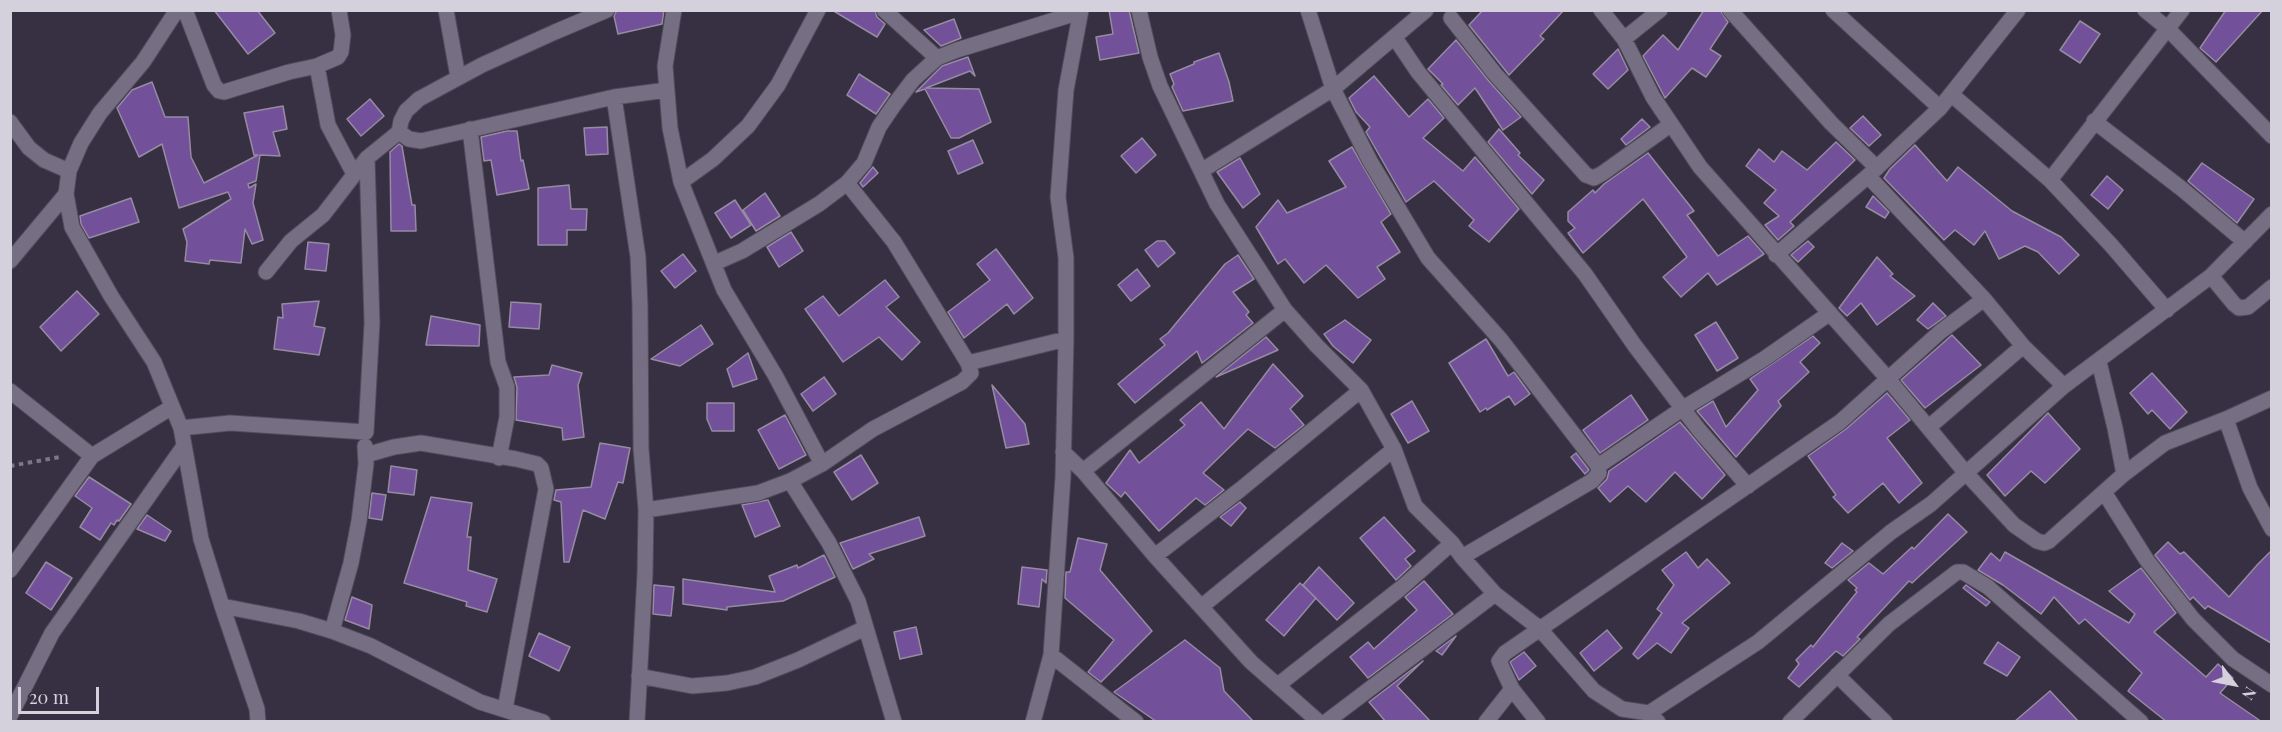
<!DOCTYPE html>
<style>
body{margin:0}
#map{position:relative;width:2282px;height:732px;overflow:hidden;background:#372f42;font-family:"Playfair Display",serif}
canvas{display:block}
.frame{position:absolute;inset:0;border:12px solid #d5d1dc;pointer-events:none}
.north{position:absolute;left:2204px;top:654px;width:60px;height:60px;-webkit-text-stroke:4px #372f42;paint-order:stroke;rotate:122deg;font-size:16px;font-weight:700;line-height:24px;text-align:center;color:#d5d1dc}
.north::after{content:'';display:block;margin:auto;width:21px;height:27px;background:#d5d1dc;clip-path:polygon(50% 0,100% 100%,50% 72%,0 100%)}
.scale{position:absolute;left:18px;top:687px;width:81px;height:27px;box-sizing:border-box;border:3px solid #d5d1dc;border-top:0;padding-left:8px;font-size:18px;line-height:21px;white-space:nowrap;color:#d5d1dc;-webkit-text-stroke:4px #372f42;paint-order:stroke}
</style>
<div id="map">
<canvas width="2282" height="732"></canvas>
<div class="frame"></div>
<div class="north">N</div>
<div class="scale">20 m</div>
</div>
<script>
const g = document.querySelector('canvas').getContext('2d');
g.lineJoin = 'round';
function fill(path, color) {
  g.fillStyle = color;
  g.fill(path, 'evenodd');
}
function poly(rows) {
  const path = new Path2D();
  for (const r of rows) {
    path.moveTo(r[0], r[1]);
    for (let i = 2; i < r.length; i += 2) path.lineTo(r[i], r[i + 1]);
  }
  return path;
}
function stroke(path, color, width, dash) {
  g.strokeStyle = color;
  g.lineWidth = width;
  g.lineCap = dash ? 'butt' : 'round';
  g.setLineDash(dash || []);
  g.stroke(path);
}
const building = poly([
 [214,10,257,10,275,33,248,54,214,10],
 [617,10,664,10,662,24,618,34,614,16,617,10],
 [832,10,875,10,877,17,885,24,877,37,832,10],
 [1109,10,1129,10,1139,53,1100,60,1096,37,1113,34,1109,10],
 [1483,10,1564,10,1540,36,1544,39,1509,75,1469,25,1483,10],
 [1704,10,1720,10,1728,22,1710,49,1721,56,1706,77,1692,68,1665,98,1643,56,1663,35,1678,50,1704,10],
 [2226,10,2263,10,2216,62,2200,48,2226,10],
 [954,19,961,38,941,46,924,30,954,19],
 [2080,21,2100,34,2080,63,2060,50,2080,21],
 [1456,40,1488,80,1521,117,1503,130,1475,88,1458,105,1441,85,1443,84,1428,69,1456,40],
 [1618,49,1628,70,1608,89,1593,74,1618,49],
 [1219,53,1229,82,1233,101,1183,111,1172,87,1174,84,1170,74,1194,64,1194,62,1219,53],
 [968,57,975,76,970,71,926,88,979,89,991,122,959,138,951,138,925,89,916,92,942,66,968,57],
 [859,74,890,94,876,114,847,95,859,74],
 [1374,76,1409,117,1428,99,1444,118,1423,138,1463,171,1475,157,1519,209,1489,242,1469,226,1474,220,1434,181,1406,202,1366,132,1370,127,1356,112,1349,98,1374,76],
 [152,82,165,117,188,117,191,157,204,183,258,155,254,155,244,113,283,106,287,129,273,132,280,156,260,155,256,181,248,184,249,188,256,184,253,203,263,240,252,244,245,229,241,263,210,260,209,264,185,261,187,242,183,229,231,199,228,192,179,208,162,144,139,157,117,108,132,90,152,82],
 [370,99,384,116,361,136,347,119,370,99],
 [1863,116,1881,135,1869,146,1850,128,1863,116],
 [1642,119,1650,127,1626,145,1621,139,1642,119],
 [607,127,608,154,586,155,584,128,607,127],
 [1499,129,1520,153,1518,155,1544,180,1532,194,1488,142,1499,129],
 [507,131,517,131,521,161,523,160,529,189,497,195,491,160,484,161,481,137,507,131],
 [1142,138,1156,155,1136,173,1121,156,1142,138],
 [973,140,983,163,958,174,948,151,973,140],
 [1836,142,1855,160,1790,222,1794,226,1778,240,1765,225,1779,216,1764,203,1776,190,1746,166,1759,149,1774,162,1782,151,1807,170,1836,142],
 [399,144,402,146,412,205,415,205,416,231,391,231,390,152,399,144],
 [1915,145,1947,181,1958,167,2012,211,2061,237,2079,255,2059,274,2038,252,2025,246,1999,259,1985,231,1974,245,1955,230,1944,240,1884,178,1890,169,1915,145],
 [1352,147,1391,214,1381,222,1400,252,1377,267,1385,279,1358,298,1326,265,1304,283,1285,259,1278,264,1256,227,1278,200,1287,213,1346,187,1329,161,1352,147],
 [1648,153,1694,211,1687,215,1718,256,1748,236,1764,254,1717,285,1708,273,1681,297,1663,277,1687,257,1643,199,1583,253,1568,233,1575,228,1568,221,1568,212,1593,190,1595,193,1604,184,1648,153],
 [1240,158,1260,194,1243,208,1217,172,1240,158],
 [2202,163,2254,199,2237,223,2188,181,2202,163],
 [873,167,878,173,863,187,860,183,873,167],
 [2107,176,2123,190,2108,209,2091,195,2107,176],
 [569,185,571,209,587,209,586,230,567,230,567,245,538,245,538,188,569,185],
 [765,193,780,216,756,231,743,210,765,193],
 [1873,196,1889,212,1885,218,1866,207,1873,196],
 [131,198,139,222,89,238,81,224,80,216,131,198],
 [735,200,751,225,731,238,715,213,735,200],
 [791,232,803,251,779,267,767,247,791,232],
 [1157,241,1165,241,1175,253,1158,267,1145,250,1157,241],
 [1808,241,1814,247,1798,262,1791,255,1808,241],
 [308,242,329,244,326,271,305,269,308,242],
 [996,249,1033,298,1014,314,1007,304,964,338,948,312,990,280,977,264,996,249],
 [683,254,696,271,675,288,661,271,683,254],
 [1238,255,1254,279,1233,292,1249,312,1246,315,1253,323,1202,363,1197,351,1135,403,1118,384,1165,345,1160,339,1168,333,1225,264,1238,255],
 [1877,257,1893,274,1890,276,1915,296,1877,325,1861,303,1847,316,1839,308,1877,257],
 [1137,269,1150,286,1131,301,1118,285,1137,269],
 [885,280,899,297,886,307,920,342,902,360,879,337,843,362,805,309,823,296,839,316,885,280],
 [77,291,99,314,61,351,40,327,77,291],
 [319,301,314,326,325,328,319,355,274,349,278,317,283,318,282,304,319,301],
 [511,302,541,304,539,329,509,327,511,302],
 [1933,303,1946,316,1928,329,1917,320,1933,303],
 [431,316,480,325,479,346,426,345,431,316],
 [1345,320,1371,340,1353,363,1333,346,1324,334,1345,320],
 [1716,322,1738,358,1717,371,1695,335,1716,322],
 [701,325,713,344,680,366,651,359,701,325],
 [1952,335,1981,365,1925,408,1901,380,1952,335],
 [1813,336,1820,343,1800,362,1809,372,1778,401,1781,406,1736,457,1697,411,1713,401,1726,427,1758,390,1750,379,1813,336],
 [1266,337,1278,350,1216,377,1266,337],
 [1486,339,1508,376,1514,372,1530,394,1515,405,1509,396,1487,410,1486,408,1480,412,1449,363,1486,339],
 [748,353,757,379,733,387,727,369,748,353],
 [1273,364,1303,396,1290,409,1304,425,1275,448,1248,429,1203,473,1224,490,1205,505,1196,498,1159,531,1125,492,1121,497,1106,483,1130,450,1139,463,1185,425,1180,420,1201,402,1224,429,1273,364],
 [552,365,582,373,578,385,584,437,563,440,562,428,516,420,517,387,514,377,549,375,552,365],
 [2152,373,2187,412,2170,429,2152,410,2148,414,2130,393,2152,373],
 [824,377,836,394,813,411,801,394,824,377],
 [992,385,1025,424,1029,444,1006,448,992,385],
 [1887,393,1910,420,1887,438,1922,483,1899,503,1883,483,1848,513,1833,497,1836,495,1808,456,1846,429,1887,393],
 [1631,395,1648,420,1600,453,1583,430,1631,395],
 [1412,401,1429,431,1408,443,1391,414,1412,401],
 [707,403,734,403,734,431,712,431,707,419,707,403],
 [2048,413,2080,449,2045,483,2031,471,2005,496,1987,475,2048,413],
 [785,415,806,455,779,469,758,430,785,415],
 [1680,422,1725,475,1702,499,1675,472,1646,502,1628,486,1610,502,1598,488,1607,479,1609,471,1680,422],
 [600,443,630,448,623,483,618,482,605,519,583,510,569,562,564,562,561,502,554,500,556,490,591,487,600,443],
 [1576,453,1589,470,1585,474,1571,457,1576,453],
 [861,455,878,483,852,500,834,472,861,455],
 [391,466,417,470,414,495,388,492,391,466],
 [89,477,131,504,119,521,117,520,114,525,111,523,100,540,80,527,92,508,75,496,89,477],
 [372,493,386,495,382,520,369,518,372,493],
 [431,497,472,503,467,537,471,537,468,570,497,579,487,612,466,606,467,602,404,583,431,497],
 [768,500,780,526,755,537,742,505,768,500],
 [1240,502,1246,508,1231,526,1220,517,1240,502],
 [1948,514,1967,532,1912,583,1909,581,1857,637,1860,639,1843,656,1836,651,1799,687,1788,678,1799,664,1796,660,1811,645,1813,647,1857,592,1855,590,1857,588,1848,580,1869,563,1883,574,1912,547,1914,549,1948,514],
 [147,515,171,531,165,541,137,529,147,515],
 [919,517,925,536,869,554,874,559,853,569,840,543,919,517],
 [1384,517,1415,551,1405,559,1411,566,1396,580,1360,538,1384,517],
 [1078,538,1107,544,1100,570,1152,631,1101,682,1088,672,1114,640,1065,598,1066,572,1070,572,1078,538],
 [2168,542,2180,554,2184,552,2229,597,2258,564,2271,551,2271,643,2208,606,2205,609,2193,597,2190,600,2155,555,2168,542],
 [1842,543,1853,551,1832,568,1825,563,1842,543],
 [1686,552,1698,568,1707,559,1730,583,1682,623,1689,628,1671,653,1657,643,1638,659,1633,654,1662,613,1657,609,1674,585,1662,570,1686,552],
 [2005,552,2129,623,2135,614,2109,591,2141,568,2176,613,2154,632,2206,677,2218,664,2233,678,2220,693,2262,722,2167,722,2128,691,2142,673,2085,619,2079,624,2054,597,2041,614,2003,585,1978,570,1991,553,2000,561,2005,552],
 [824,555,835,577,783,601,727,607,727,610,683,604,683,579,775,592,769,576,797,565,798,568,824,555],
 [46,562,72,578,51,610,26,593,46,562],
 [1022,567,1047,570,1046,583,1042,579,1039,607,1018,604,1022,567],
 [1319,567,1354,603,1337,620,1303,585,1319,567],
 [1424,581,1453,614,1368,678,1350,657,1368,642,1374,649,1417,610,1405,597,1424,581],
 [1300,583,1316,598,1284,636,1266,620,1300,583],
 [654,585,674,587,671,616,653,614,654,585],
 [1966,585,1990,602,1986,606,1963,588,1966,585],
 [352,597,372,605,369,629,345,620,352,597],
 [916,627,922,654,900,659,894,632,916,627],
 [1607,630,1622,648,1594,671,1580,653,1607,630],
 [539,633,570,647,559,671,529,656,539,633],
 [1456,636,1442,655,1436,651,1456,636],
 [1185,640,1220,668,1224,691,1254,722,1157,722,1114,692,1185,640],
 [1998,642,2020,657,2007,676,1984,663,1998,642],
 [1524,652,1536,666,1519,680,1510,662,1524,652],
 [1423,661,1397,686,1431,722,1386,722,1369,702,1423,661],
 [2050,691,2079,722,2014,722,2050,691]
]);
fill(building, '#73509a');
stroke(building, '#958ca2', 1.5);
const minor = poly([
 [177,10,143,62,100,113,81,143,69,171,66,194,72,227,111,296,154,362,181,428,201,539,222,606,299,621,332,631,371,646,480,702,543,722],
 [185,10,214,85,219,91,224,92,289,72,317,66,328,125,354,174],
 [446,10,458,77],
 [674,10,665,66,670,128,681,182,724,290,775,375,822,464],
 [884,10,937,58],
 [1139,10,1150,57,1160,86,1217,204,1285,310,1317,346,1361,390,1394,449,1415,506,1452,543],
 [1601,10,1624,39,1653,97,1700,167,1889,380,1965,472,2014,525,2037,541,2044,543,2049,541,2124,474,2165,443,2226,419,2272,398],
 [1730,10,1831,123,1877,168],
 [1833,10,1940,108],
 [2145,10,2167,28,2272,136],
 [1451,18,1495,74,1586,175,1594,178,1603,173,1670,125],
 [1395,38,1418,72,1585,274,1635,346,1699,430,1748,486],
 [1624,39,1660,10],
 [317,66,338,57,341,52,343,35,339,10],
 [1951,94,2050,180,2111,245,2167,310],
 [614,97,638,257,640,306,641,449,646,510,645,574,637,722],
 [2094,121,2182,189,2245,242],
 [10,122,29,148,44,160,69,171],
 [470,129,498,362,507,387,507,417,499,458],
 [399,132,401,121,406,111,419,99,482,65,555,32,607,10],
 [1201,171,1333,89,1426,10],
 [1868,176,1984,299,2023,346,2064,386],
 [2050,180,2182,10],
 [681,182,713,159,748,126,778,85,818,10],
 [847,183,894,242,968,363,1066,339],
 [1776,255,1868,176,1940,108,2018,10],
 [10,261,66,194],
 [715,263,742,251,819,204,847,183,864,163,879,127,894,105,913,80,937,58,957,50,1080,12],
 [266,272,291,241,323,215,367,158,399,132,409,139,421,141,614,97,667,90],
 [2211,276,2234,304,2239,308,2248,307,2272,287],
 [2099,362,2115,428,2124,474],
 [10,391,92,456],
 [2226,419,2250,488,2272,529],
 [1929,427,2023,346],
 [181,428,230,423,366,432,372,323,367,158],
 [1063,452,1083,471,1155,556,1251,662,1319,722],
 [366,455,394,447,421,443,516,459,537,464,541,468,546,489,505,709],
 [1598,466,1682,409,1764,359,1830,313],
 [1083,471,1285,310],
 [790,481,829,543,858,601,894,722],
 [2104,492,2146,559,2193,619,2233,659,2272,685],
 [646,510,758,493,790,481,822,464,873,429,962,382,971,373,968,363],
 [1155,556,1241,489,1361,390],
 [1462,557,1495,594,1539,628,1594,691,1622,709,1649,713],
 [10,570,92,456,172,407],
 [222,606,257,709,258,722],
 [1201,607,1394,449],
 [332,631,351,563,359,521,366,464,365,446],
 [1051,655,1136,722],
 [1837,675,1885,722],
 [639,676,692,686,727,683,755,677,798,660,865,628],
 [1278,685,1401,588,1452,543,1462,557,1592,481,1599,473,1598,466,1501,340,1428,258,1370,161,1333,89,1308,10],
 [1512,689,1538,722],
 [10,716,52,633,184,446],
 [1033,722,1051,655,1063,477,1066,339,1066,258,1058,197,1066,90,1081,10],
 [1326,722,1495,594],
 [1486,722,1512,689,1499,661,1505,653,1840,422,1940,332,1984,299],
 [1658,722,1649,713,1758,642,1891,532,1931,504,2064,386,2211,276,2272,214],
 [1790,722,1889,624,1957,572,1963,572,1988,587,2141,722]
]);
stroke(minor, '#524b5a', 17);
stroke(poly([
 [10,466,60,457]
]), '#7d7686', 4, [4.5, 4.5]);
stroke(minor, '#766e82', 15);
</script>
